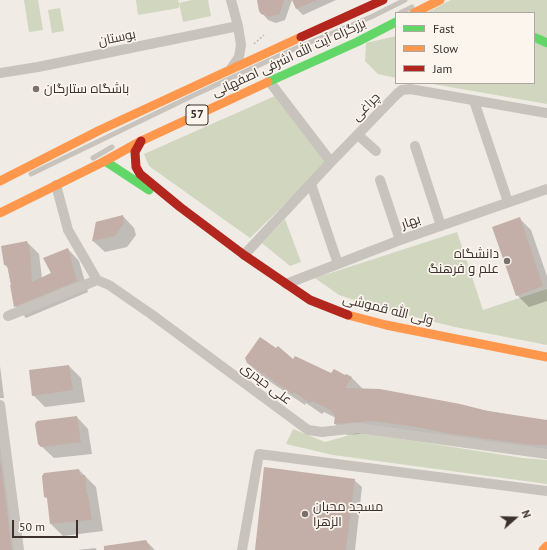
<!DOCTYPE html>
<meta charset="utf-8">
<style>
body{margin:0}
#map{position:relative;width:547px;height:550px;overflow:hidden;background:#f0ebe5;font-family:"PT Sans",sans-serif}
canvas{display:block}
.legend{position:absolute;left:395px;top:12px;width:140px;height:72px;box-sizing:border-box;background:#fbf5ee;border:1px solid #aea6a0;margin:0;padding:5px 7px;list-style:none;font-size:12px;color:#3b302b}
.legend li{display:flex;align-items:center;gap:8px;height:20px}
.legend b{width:20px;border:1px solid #aea6a0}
.north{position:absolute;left:495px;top:498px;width:40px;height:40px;-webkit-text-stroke:3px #fbf5ee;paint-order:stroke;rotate:70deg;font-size:11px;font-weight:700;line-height:16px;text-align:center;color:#3b302b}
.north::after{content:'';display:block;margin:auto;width:14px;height:18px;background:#3b302b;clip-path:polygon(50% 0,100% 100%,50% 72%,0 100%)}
.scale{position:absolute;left:12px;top:520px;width:66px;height:18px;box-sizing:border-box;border:2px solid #3b302b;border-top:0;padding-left:5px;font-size:12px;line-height:14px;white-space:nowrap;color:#3b302b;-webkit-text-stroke:3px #fbf5ee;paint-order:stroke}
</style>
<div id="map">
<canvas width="547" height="550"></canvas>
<ul class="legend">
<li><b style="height:5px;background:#63d668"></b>Fast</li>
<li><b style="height:5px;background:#ff974d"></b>Slow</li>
<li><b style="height:5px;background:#b3261e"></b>Jam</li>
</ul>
<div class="north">N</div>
<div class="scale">50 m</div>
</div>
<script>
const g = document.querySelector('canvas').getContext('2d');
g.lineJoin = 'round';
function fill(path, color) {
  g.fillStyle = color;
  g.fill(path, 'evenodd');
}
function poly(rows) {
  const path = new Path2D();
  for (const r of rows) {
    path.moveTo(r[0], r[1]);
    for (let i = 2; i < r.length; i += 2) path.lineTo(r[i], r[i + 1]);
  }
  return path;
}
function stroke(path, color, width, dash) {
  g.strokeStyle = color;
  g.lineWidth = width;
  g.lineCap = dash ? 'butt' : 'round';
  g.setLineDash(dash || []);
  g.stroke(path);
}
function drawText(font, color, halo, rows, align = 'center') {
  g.font = font + ' "PT Sans",Cairo,sans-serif';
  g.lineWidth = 3.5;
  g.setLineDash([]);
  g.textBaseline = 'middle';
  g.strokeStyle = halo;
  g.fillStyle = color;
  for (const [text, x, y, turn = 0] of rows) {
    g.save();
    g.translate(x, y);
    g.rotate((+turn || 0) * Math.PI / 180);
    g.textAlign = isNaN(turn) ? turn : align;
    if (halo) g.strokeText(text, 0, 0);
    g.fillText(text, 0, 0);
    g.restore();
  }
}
fill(poly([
 [24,0,38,0,43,30,29,32],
 [136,0,178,0,179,3,192,0,208,0,211,16,183,22,179,3,179,8,138,15],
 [451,0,547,0,547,39,534,32,534,13,426,13],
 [60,8,64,31,52,33,48,10],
 [396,36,396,78,378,74,365,61,366,43],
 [534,40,547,47,547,104,427,83,534,83],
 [275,96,327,163,250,238,149,166,144,154],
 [285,219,301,262,290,266,262,243],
 [457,232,483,310,547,289,547,345,455,327,378,308,339,295,315,278],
 [293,429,325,442,357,433,408,440,523,458,547,460,547,484,333,455,286,444]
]), '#d1d6bf');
fill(poly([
 [259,0,292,0,285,20,276,23,268,20,262,13],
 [293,0,336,0,303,15,297,9],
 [123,216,134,228,136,235,127,247,105,252,93,241,96,222],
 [519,218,531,230,547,276,547,301,529,307,517,295],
 [27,242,39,254,42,278,52,273,68,249,79,261,88,292,26,318,15,306,8,268,5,265],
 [293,360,332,374,346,377,347,376,352,378,364,390,547,421,547,456,386,432,347,435,335,424,336,418,324,412,322,414,306,403,305,405,260,375,248,363],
 [0,366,4,398,0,398],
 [69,366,81,378,85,402,45,407,33,395],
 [77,417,88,429,92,454,54,458,39,444],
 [0,420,22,550,0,550],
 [79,470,96,487,103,531,63,536,51,524,48,499],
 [354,480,362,487,355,550,256,550],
 [146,541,155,550,115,550],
 [95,548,97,550,78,550]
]), '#0003');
fill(poly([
 [257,0,284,0,280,14,269,17,261,14,259,11],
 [292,0,317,0,296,9],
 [123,215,124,223,115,236,92,241,96,222],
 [520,217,543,286,516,296,492,227],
 [27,241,30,251,32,282,51,273,43,258,68,248,77,281,14,307,10,285,11,285,7,265,4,265,1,246],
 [260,337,276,348,278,346,293,359,295,356,331,373,334,369,345,375,346,374,352,377,345,388,380,389,460,404,488,411,547,420,547,445,532,445,451,434,416,427,374,421,334,424,335,415,330,410,312,401,310,403,294,392,293,394,247,363,245,358],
 [69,365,73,390,32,396,29,370],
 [77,416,81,442,41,447,38,444,35,424,37,421],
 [0,463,1,463,12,550,0,550],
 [264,467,355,479,346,550,255,550],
 [79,469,80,475,85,475,87,494,88,494,92,520,50,524,47,498,44,497,42,476,44,473],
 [146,540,151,550,104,550,104,546]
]), '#c3afa7');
stroke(poly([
 [254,44,264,35]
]), '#c2bbb6', 1.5, [2, 2]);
stroke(poly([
 [400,13,412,7],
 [93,158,112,147],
 [31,174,192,96,294,49,371,17,405,0]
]), '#c9c3be', 5);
stroke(poly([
 [231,0,238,26,241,45,239,57,232,67],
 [0,73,38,67,238,26],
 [269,81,331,162],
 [474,101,508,202],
 [358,135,376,151],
 [415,146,441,226],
 [380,180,400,240],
 [311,184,338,264],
 [56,185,68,230,97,280,109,285,151,314,308,430,322,432,357,428,547,454],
 [244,255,331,162,397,94,402,90,410,89,547,113],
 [286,284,400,240,547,189],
 [8,316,97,280],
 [0,405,19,550],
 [242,550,259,454,547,491]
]), '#c9c3be', 10);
stroke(poly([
 [534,37,547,43],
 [268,82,357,42,396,22],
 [105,161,149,190]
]), '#63d668', 9);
stroke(poly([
 [414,13,440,0],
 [0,181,100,130,301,37],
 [0,213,105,161,141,141,268,82],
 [348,315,386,325,547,357],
 [543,550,547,546]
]), '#ff974d', 9);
stroke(poly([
 [301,37,383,0],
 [141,141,135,152,136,167,140,174,180,207,244,255,310,300,348,315]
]), '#b3261e', 9);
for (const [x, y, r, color] of [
 [36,89,4,"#7a716c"],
 [507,261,4,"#7a716c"],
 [305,514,4,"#7a716c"]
]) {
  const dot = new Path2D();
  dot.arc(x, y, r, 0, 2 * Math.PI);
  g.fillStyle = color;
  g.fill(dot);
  stroke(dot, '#fbf5ee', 1.5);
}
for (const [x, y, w] of [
 [197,115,22]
]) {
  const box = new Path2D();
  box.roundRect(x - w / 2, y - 10, w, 20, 3);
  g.fillStyle = '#fbf5ee';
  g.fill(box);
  stroke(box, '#3b302b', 1);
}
drawText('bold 12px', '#3b302b', null, [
 ["57",197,115]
]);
drawText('13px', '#3b302b', '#fbf5ee', [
 ["بوستان",117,38,-12],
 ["بزرگراه آیت الله اشرفی اصفهانی",289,58,-25],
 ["چراغی",366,107,-46],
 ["بهار",411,222,-19],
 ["ولی الله قموشی",388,310,14],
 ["علی حیدری",266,384,37]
]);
drawText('13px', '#3b302b', '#fbf5ee', [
 ["باشگاه ستارگان",44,89],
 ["دانشگاه",499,254,"right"],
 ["علم و فرهنگ",499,269,"right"],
 ["مسجد محبان",313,507],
 ["الزهرا",313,522]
], 'left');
</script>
